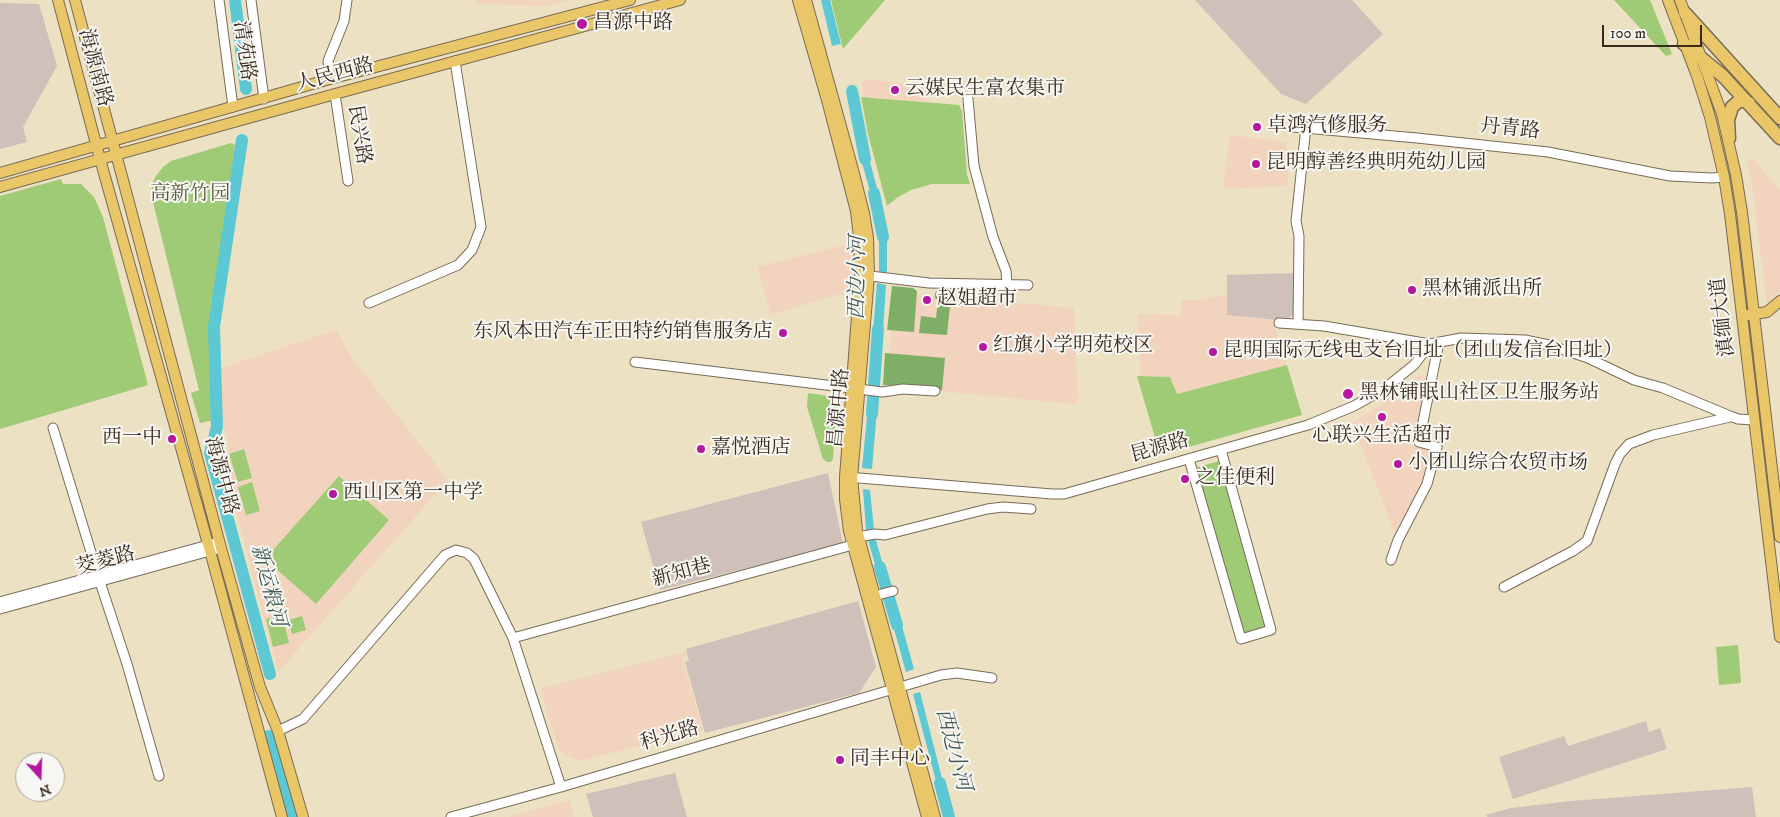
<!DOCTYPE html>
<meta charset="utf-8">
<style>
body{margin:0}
#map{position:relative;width:1780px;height:817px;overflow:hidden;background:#ece1c2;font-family:"IM FELL DW Pica",serif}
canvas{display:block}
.north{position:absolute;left:15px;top:752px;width:50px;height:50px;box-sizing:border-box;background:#f6f6f2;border:1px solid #aba49d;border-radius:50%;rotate:160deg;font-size:14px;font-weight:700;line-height:20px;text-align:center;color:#3b2a1e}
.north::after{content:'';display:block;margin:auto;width:18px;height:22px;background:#b5179e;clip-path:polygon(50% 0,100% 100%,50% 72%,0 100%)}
.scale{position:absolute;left:1602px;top:25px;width:100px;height:22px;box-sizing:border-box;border:2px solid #3b2a1e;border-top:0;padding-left:6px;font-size:15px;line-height:18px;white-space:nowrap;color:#3b2a1e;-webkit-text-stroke:4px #f6f6f2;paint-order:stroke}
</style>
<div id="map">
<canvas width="1780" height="817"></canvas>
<div class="north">N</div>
<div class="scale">100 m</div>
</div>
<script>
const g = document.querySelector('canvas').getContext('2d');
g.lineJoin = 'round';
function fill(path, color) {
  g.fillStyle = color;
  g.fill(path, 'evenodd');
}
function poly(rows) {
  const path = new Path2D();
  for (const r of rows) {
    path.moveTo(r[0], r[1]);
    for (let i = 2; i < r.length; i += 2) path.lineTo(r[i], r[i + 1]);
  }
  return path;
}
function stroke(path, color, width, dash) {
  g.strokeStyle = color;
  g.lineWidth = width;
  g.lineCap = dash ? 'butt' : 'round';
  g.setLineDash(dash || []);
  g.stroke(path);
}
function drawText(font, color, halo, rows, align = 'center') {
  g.font = font + ' "IM FELL DW Pica","Noto Serif SC",serif';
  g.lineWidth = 4;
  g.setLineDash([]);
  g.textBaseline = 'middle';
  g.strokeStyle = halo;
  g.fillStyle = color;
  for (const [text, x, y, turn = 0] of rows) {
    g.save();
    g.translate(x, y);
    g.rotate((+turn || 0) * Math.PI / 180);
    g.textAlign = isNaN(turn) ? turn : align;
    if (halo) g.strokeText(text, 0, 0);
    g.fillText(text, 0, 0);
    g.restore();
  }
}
fill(poly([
 [477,0,570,0,547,6,476,4],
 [863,79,928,85,927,102,862,96],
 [1230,135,1286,142,1288,186,1223,189],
 [1752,158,1780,190,1780,292,1767,303,1752,184,1747,160],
 [852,243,853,294,836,295,771,315,757,267],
 [895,292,1074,308,1078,402,1072,404,886,386],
 [1227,294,1227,315,1279,321,1279,326,1275,327,1302,415,1160,455,1137,376,1141,376,1137,314,1181,315,1182,300,1200,300],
 [336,330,352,358,448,480,278,672,222,459,229,449,223,422,221,368],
 [1418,375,1428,378,1413,443,1431,448,1424,479,1404,525,1394,531,1352,423,1405,389],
 [685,652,686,657,682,658,703,730,579,761,567,756,559,749,547,713,541,688],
 [570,800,574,817,508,817]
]), '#f2d4be');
fill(poly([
 [1195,0,1352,0,1383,34,1306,104,1281,94],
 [0,3,39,4,57,66,23,127,27,142,0,149],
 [1294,273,1294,314,1285,321,1227,315,1227,275],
 [828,473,843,544,660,590,641,522],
 [858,601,876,667,859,693,705,733,685,662,689,661,686,649],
 [1646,721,1649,732,1660,728,1667,749,1513,799,1499,757,1564,736,1568,746],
 [675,773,687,817,593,817,586,794],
 [1752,787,1756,817,1488,817,1486,815,1511,808,1571,801]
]), '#cfc0ba');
fill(poly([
 [831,0,885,0,843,49],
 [1614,0,1650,0,1672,54,1666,56],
 [861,97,959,105,962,111,967,175,970,184,932,184,911,190,898,197,887,206,868,134],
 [231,143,235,145,212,331,214,420,200,423,191,393,199,390,151,194,152,184,156,176,163,167,171,161],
 [61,179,63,184,81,184,94,197,103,217,148,385,0,429,0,196],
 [1287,365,1302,415,1160,455,1137,376,1170,377,1177,394],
 [808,393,828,396,836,408,833,459,831,462,827,462,823,459,807,407],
 [244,449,252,478,238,482,229,454],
 [1219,461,1267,628,1242,635,1194,468],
 [339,476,389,520,316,604,265,559],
 [252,482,260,511,246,515,238,487],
 [282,615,289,643,273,647,266,619],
 [302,616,306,630,292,634,288,620],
 [1738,645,1741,683,1719,685,1716,647]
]), '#9fca76');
fill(poly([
 [892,286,913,288,917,291,914,332,887,330],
 [939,289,946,291,951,296,947,335,919,333,921,316,936,318,938,300,935,298,935,293],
 [885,353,945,358,942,390,883,385]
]), '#7fae67');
fill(poly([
 [821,0,830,0,841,44,832,46],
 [856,90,863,131,855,133,848,92],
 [865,143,882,207,875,209,857,145],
 [884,219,887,240,887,272,879,272,879,235,876,222],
 [877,283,886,285,882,346,872,345],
 [872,354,881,354,879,387,869,387],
 [869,397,878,398,872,469,862,468],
 [863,489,870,490,874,529,866,530],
 [868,540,876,540,888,583,881,585],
 [897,608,914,669,906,672,889,611],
 [920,692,947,798,941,800,913,694]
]), '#5cc8d4');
stroke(poly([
 [235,0,246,89],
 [852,91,865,159],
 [242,140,214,327,217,427,210,453,270,674],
 [874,193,883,237],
 [872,414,878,329],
 [880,567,897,625],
 [269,736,292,817],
 [940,783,949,817]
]), '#5cc8d4', 12);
const minor = poly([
 [219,0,233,107],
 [251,0,264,99],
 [330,79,328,61,344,21,347,0],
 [335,94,348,181],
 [968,99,974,166,993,237,1006,271,1007,284],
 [1293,127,1417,138,1548,152,1670,176,1712,178,1724,177],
 [862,275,929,283,1028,285],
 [369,303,458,265,472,250,481,227,455,61],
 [1279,323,1324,326,1430,344,1461,338,1525,340,1549,345,1588,358,1634,380,1663,388,1730,416,1738,419,1754,420],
 [1298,324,1299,236,1296,221,1306,127],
 [635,362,859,389,882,392,903,389,935,391],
 [53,428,98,575],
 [1189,459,1241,639,1271,630,1221,450],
 [847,477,1052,494,1064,494,1308,425,1354,406,1384,389,1414,365,1430,344],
 [852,538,875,534,885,535,987,509,1003,507,1031,509],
 [1391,560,1398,540,1427,484,1437,447,1419,442,1439,342],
 [100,582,127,664,159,776],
 [1504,587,1573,551,1587,541,1615,464,1620,454,1629,444,1653,435,1730,417],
 [874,596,893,591],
 [0,602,219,542],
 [0,609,217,549],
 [513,638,860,543],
 [278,731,303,719,445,555,456,550,467,553,474,559,513,638,561,787],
 [451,817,561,787,941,675,957,673,992,678]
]);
const major = poly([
 [58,0,100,159,210,551,282,817],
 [75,0,221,548,260,687,278,731,303,817],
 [798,0,827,100,856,211,859,237,860,275,845,477,845,499,849,531,927,817],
 [806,0,852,166,864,213,868,238,869,276,852,478,857,530,935,817],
 [1668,0,1697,76,1710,117,1724,177,1730,214,1780,637],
 [1680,0,1722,114,1736,175,1742,212,1780,537],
 [0,173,330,79,630,0],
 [0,187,335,94,680,0],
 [1748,315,1767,312,1780,301]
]);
const highway = poly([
 [1685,13,1780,118],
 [1684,44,1723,76,1780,138],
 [1729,138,1728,120,1732,107,1739,101,1744,101,1749,103]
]);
stroke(minor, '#796a57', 11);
stroke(major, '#796a57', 12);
stroke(highway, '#796a57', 15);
stroke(minor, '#fff', 9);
stroke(major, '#e9c769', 10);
stroke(highway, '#e9c769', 12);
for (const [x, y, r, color] of [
 [582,24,6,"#b5179e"],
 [895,90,5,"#b5179e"],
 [1257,127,5,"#b5179e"],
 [1256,164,5,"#b5179e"],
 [1412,290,5,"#b5179e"],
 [927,300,5,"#b5179e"],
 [783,333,5,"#b5179e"],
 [983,347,5,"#b5179e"],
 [1213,352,5,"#b5179e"],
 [1348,394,6,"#b5179e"],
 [1382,417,5,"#b5179e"],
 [172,439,5,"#b5179e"],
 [701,449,5,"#b5179e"],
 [1398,464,5,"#b5179e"],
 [1185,479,5,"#b5179e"],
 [333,494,5,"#b5179e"],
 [840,760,5,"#b5179e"]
]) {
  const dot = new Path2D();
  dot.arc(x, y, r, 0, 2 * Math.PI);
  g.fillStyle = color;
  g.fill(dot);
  stroke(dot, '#f6f6f2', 2);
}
drawText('20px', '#3b2a1e', '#f6f6f2', [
 ["昌源中路",593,24],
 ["云媒民生富农集市",905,90],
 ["卓鸿汽修服务",1267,127],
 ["昆明醇善经典明苑幼儿园",1266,164],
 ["黑林铺派出所",1422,290],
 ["赵姐超市",937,300],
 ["东风本田汽车正田特约销售服务店",773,333,"right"],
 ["红旗小学明苑校区",993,347],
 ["昆明国际无线电支台旧址（团山发信台旧址）",1223,352],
 ["黑林铺眠山社区卫生服务站",1359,394],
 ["心联兴生活超市",1382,437,"center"],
 ["西一中",162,439,"right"],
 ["嘉悦酒店",711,449],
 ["小团山综合农贸市场",1408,464],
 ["之佳便利",1195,479],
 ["西山区第一中学",343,494],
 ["同丰中心",850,760]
], 'left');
drawText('20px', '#3b2a1e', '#f6f6f2', [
 ["清苑路",243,51,82],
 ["海源南路",94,68,75],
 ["人民西路",335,76,-15],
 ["丹青路",1510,130,6],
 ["民兴路",358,135,81],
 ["滇缅大道",1724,317,-97],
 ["昌源中路",840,408,-85],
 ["昆源路",1160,449,-16],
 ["海源中路",220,476,75],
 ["茭菱路",106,562,-15],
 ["新知巷",682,574,-15],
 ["科光路",670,737,-16]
]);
drawText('20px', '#595a38', '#f6f6f2', [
 ["高新竹园",190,195]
]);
drawText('italic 21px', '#455955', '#f6f6f2', [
 ["西边小河",859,278,-89],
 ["新运粮河",267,586,75],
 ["西边小河",952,750,75]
]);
</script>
